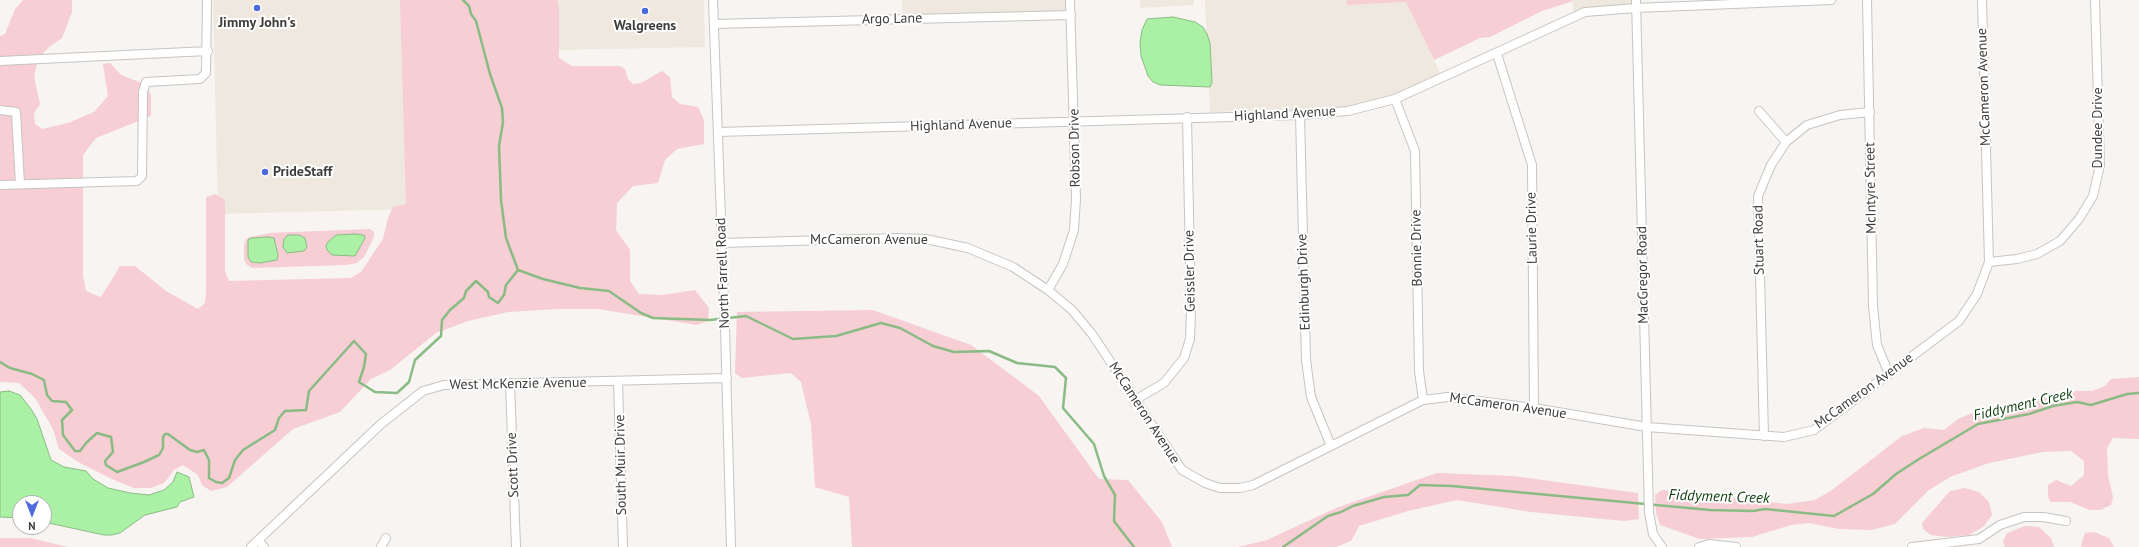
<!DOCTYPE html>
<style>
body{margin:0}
#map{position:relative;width:2139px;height:547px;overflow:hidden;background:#f7f4f1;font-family:"PT Sans",sans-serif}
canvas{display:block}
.north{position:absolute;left:12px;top:495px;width:40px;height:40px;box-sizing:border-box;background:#fff;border:1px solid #b2b1b1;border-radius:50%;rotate:180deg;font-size:11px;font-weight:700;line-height:16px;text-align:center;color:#3e3d3b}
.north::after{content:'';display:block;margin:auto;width:14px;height:18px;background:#4e69de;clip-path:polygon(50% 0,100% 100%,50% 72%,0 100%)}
</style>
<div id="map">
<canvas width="2139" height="547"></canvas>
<div class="north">N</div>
</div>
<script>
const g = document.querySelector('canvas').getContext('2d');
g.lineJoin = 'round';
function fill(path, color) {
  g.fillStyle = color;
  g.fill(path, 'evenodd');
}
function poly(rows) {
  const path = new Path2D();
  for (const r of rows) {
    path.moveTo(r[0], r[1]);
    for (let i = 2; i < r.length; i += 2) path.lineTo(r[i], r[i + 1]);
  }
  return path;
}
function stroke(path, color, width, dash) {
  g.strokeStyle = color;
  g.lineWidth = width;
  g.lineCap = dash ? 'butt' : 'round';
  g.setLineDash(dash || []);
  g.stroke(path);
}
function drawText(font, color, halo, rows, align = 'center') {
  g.font = font + ' "PT Sans",sans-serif';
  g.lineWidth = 4;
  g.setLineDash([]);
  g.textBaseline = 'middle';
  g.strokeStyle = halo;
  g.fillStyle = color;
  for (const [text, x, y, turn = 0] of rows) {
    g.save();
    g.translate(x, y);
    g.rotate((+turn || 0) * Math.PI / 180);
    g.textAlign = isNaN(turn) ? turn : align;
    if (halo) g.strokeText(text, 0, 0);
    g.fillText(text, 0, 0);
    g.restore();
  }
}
fill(poly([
 [213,0,405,0,410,209,218,214],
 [488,0,704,0,705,47,557,50],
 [902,0,1074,0,1074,18,903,23],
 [1140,0,1194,0,1194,5,1140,8],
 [1205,0,1347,0,1347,5,1406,2,1441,75,1391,96,1351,106,1328,109,1210,112],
 [1573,0,1633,0,1634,5,1573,13]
]), '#efe8df');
fill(poly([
 [23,0,72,0,72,12,62,38,49,47,38,59,34,77,40,104,34,113,35,124,42,129,68,123,94,112,108,96,103,64,110,63,121,75,145,84,151,95,151,116,96,138,83,155,83,276,86,291,101,297,120,266,135,266,166,291,198,309,205,303,206,292,206,197,215,194,225,200,225,271,229,281,351,278,361,272,383,239,388,218,393,207,406,204,400,0,557,0,559,11,559,58,572,66,620,66,625,69,628,79,633,84,641,83,662,71,670,77,672,97,680,104,698,107,704,120,704,144,677,149,665,160,658,183,633,186,617,203,616,230,630,250,630,281,639,294,662,295,695,290,709,308,708,321,697,325,598,309,559,309,508,312,468,321,436,333,390,370,371,379,340,412,293,429,227,487,211,491,202,485,198,475,183,465,174,470,164,483,151,488,134,488,116,481,78,462,59,449,53,429,35,398,19,383,0,382,0,36,5,34,15,9],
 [1347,0,1573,0,1573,1,1542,11,1490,37,1480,38,1434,60,1406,2,1347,5],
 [370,229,374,232,374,237,364,257,357,263,346,265,252,268,246,264,244,258,244,245,246,239,250,237,270,233],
 [873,310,971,345,1039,396,1099,479,1128,480,1162,522,1172,547,852,547,849,497,815,487,811,424,801,382,791,373,741,378,735,373,737,312],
 [2139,377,2139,439,2113,438,2107,448,2108,475,2113,497,2111,505,2100,510,2090,510,2070,502,2051,502,2048,497,2048,485,2056,480,2071,486,2084,475,2084,461,2071,451,2043,452,1989,463,1950,477,1929,490,1895,524,1871,530,1839,529,1809,523,1791,525,1752,537,1700,539,1660,525,1656,513,1655,495,1662,490,1787,504,1815,500,1832,490,1902,436,1924,428,1944,430,1958,419,1980,410,2027,402,2076,391,2092,391,2105,386,2111,379],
 [1437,473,1513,476,1638,493,1639,519,1624,521,1531,512,1457,500,1408,511,1359,526,1351,541,1336,547,1238,547,1267,540,1336,508],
 [1965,488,1979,492,1989,502,1992,515,1984,526,1969,535,1948,537,1931,535,1923,529,1922,523,1950,491],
 [2025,526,2039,527,2051,538,2054,547,2005,547,2003,542,2007,533],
 [2094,532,2109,538,2114,547,2082,547,2081,545,2085,533],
 [0,538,30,538,68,547,0,547]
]), '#f6ced3');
const water = poly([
 [1173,17,1195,22,1203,27,1207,34,1210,43,1212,82,1210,87,1160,85,1153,82,1148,76,1141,56,1140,42,1142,30,1147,19,1173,17],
 [355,234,364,235,365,238,355,256,332,255,327,250,326,246,328,242,336,235,355,234],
 [288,235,299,235,305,238,307,247,304,251,287,253,283,247,284,239,288,235],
 [269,237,274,238,278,255,277,260,260,263,251,262,248,257,248,240,251,238,269,237],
 [9,391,20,395,31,409,37,419,51,460,64,467,86,471,93,479,108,488,130,493,149,495,164,490,173,482,177,472,189,477,194,497,180,502,177,507,145,515,120,533,112,535,104,535,44,522,44,503,20,503,20,518,0,517,0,392,9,391]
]);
fill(water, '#aaf1a5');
stroke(water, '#8abb85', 1);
stroke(poly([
 [463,0,469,6,471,14,476,21,490,74,502,108,503,122,499,146,501,200,506,238,518,270],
 [518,270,543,279,580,288,609,291,641,313,653,318,710,320,746,316,793,339,836,336,881,323,900,328,933,346,954,352,989,351,1017,363,1055,367,1066,378,1063,408,1094,444,1104,476,1115,495,1114,521,1134,547],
 [0,362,10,368,32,374,44,380,47,395,52,401,66,402,72,410,62,420,63,435,75,451,80,451,87,442,97,433,111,437,113,452,105,461,106,465,117,472,144,462,159,455,163,448,163,437,165,434,168,434,190,450,197,452,204,450,209,460,209,478,216,482,222,483,229,478,235,460,243,450,275,430,279,418,285,411,306,410,309,391,354,341,366,354,364,367,359,382,375,392,397,393,409,382,415,360,441,336,442,320,450,310,464,298,466,291,476,281,488,292,489,297,498,303,504,295,506,285,518,270],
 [1283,547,1328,516,1341,512,1353,506,1384,497,1408,495,1420,485,1452,486,1710,510,1753,511,1765,509,1834,516,1873,494,1896,474,1919,459,1978,424,2029,414,2053,406,2077,402,2091,405,2127,394,2139,393]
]), '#8abb85', 2.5);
const minor = poly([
 [713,0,725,328,731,547],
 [1636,0,1649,512,1653,534,1662,547],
 [1867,0,1873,306,1877,345,1889,374],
 [714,24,1071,15],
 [1497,54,1532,165,1534,408],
 [0,61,208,51],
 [1395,99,1415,151,1419,371,1423,400],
 [0,110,16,112,20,184],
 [1759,111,1786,142],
 [1300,115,1306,360,1311,397,1331,446],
 [718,132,1300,115,1348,111,1395,99,1585,12,1636,8,1831,0],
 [0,185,137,181,142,176,143,92,146,82,200,79,206,73,207,0],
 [722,243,897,238,926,239,968,248,1013,267,1048,290,1072,310,1092,334,1182,470,1205,483,1220,488,1240,488,1253,485,1423,400,1448,397,1534,408,1647,427,1784,437,1814,430,1959,321,1977,294,1989,262,1982,0],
 [1989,262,2017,259,2037,254,2060,241,2079,219,2093,196,2100,165,2095,0],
 [1048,290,1063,264,1074,230,1076,199,1070,0],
 [618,382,623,547],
 [510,383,516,547],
 [1135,400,1164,383,1184,358,1190,339,1191,312,1187,117],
 [1764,436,1758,196,1771,165,1786,142,1807,125,1840,115,1870,112],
 [258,540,264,547],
 [251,547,381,424,423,391,444,385,727,378],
 [381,547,386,538],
 [1699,547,1709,544,1736,547],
 [1912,547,1979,539,2000,525,2024,517,2043,517,2066,521]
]);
stroke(minor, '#c7c5c1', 10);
stroke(minor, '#fff', 8);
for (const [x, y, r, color] of [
 [257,8,4,"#4e69de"],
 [645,11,4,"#4e69de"],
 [265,172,4,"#4e69de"]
]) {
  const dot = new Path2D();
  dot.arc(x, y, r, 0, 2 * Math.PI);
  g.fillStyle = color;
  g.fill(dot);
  stroke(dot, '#fff', 1.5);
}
drawText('14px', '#3e3d3b', '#fff', [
 ["Argo Lane",892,19,-1],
 ["McCameron Avenue",1984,87,-92],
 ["Highland Avenue",1285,114,-3],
 ["Highland Avenue",961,125,-2],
 ["Dundee Drive",2098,128,-90],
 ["Robson Drive",1075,148,-91],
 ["McIntyre Street",1871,188,-91],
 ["Laurie Drive",1532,228,-91],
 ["McCameron Avenue",869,240],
 ["Stuart Road",1759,240,-91],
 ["Bonnie Drive",1417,248,-91],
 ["Geissler Drive",1190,271,-91],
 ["North Farrell Road",723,273,-92],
 ["MacGregor Road",1643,275,-91],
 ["Edinburgh Drive",1304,282,-92],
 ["West McKenzie Avenue",518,384,-1],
 ["McCameron Avenue",1864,391,-36],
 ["McCameron Avenue",1508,406,8],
 ["McCameron Avenue",1144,413,57],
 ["Scott Drive",513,465,-92],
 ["South Muir Drive",621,465,-91]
]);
drawText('bold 14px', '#3e3d3b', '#fff', [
 ["Jimmy John's",257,23],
 ["Walgreens",645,26],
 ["PrideStaff",273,172,"left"]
]);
drawText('italic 15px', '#0d3e0d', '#fff', [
 ["Fiddyment Creek",2023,405,-13],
 ["Fiddyment Creek",1719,497,2]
]);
</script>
